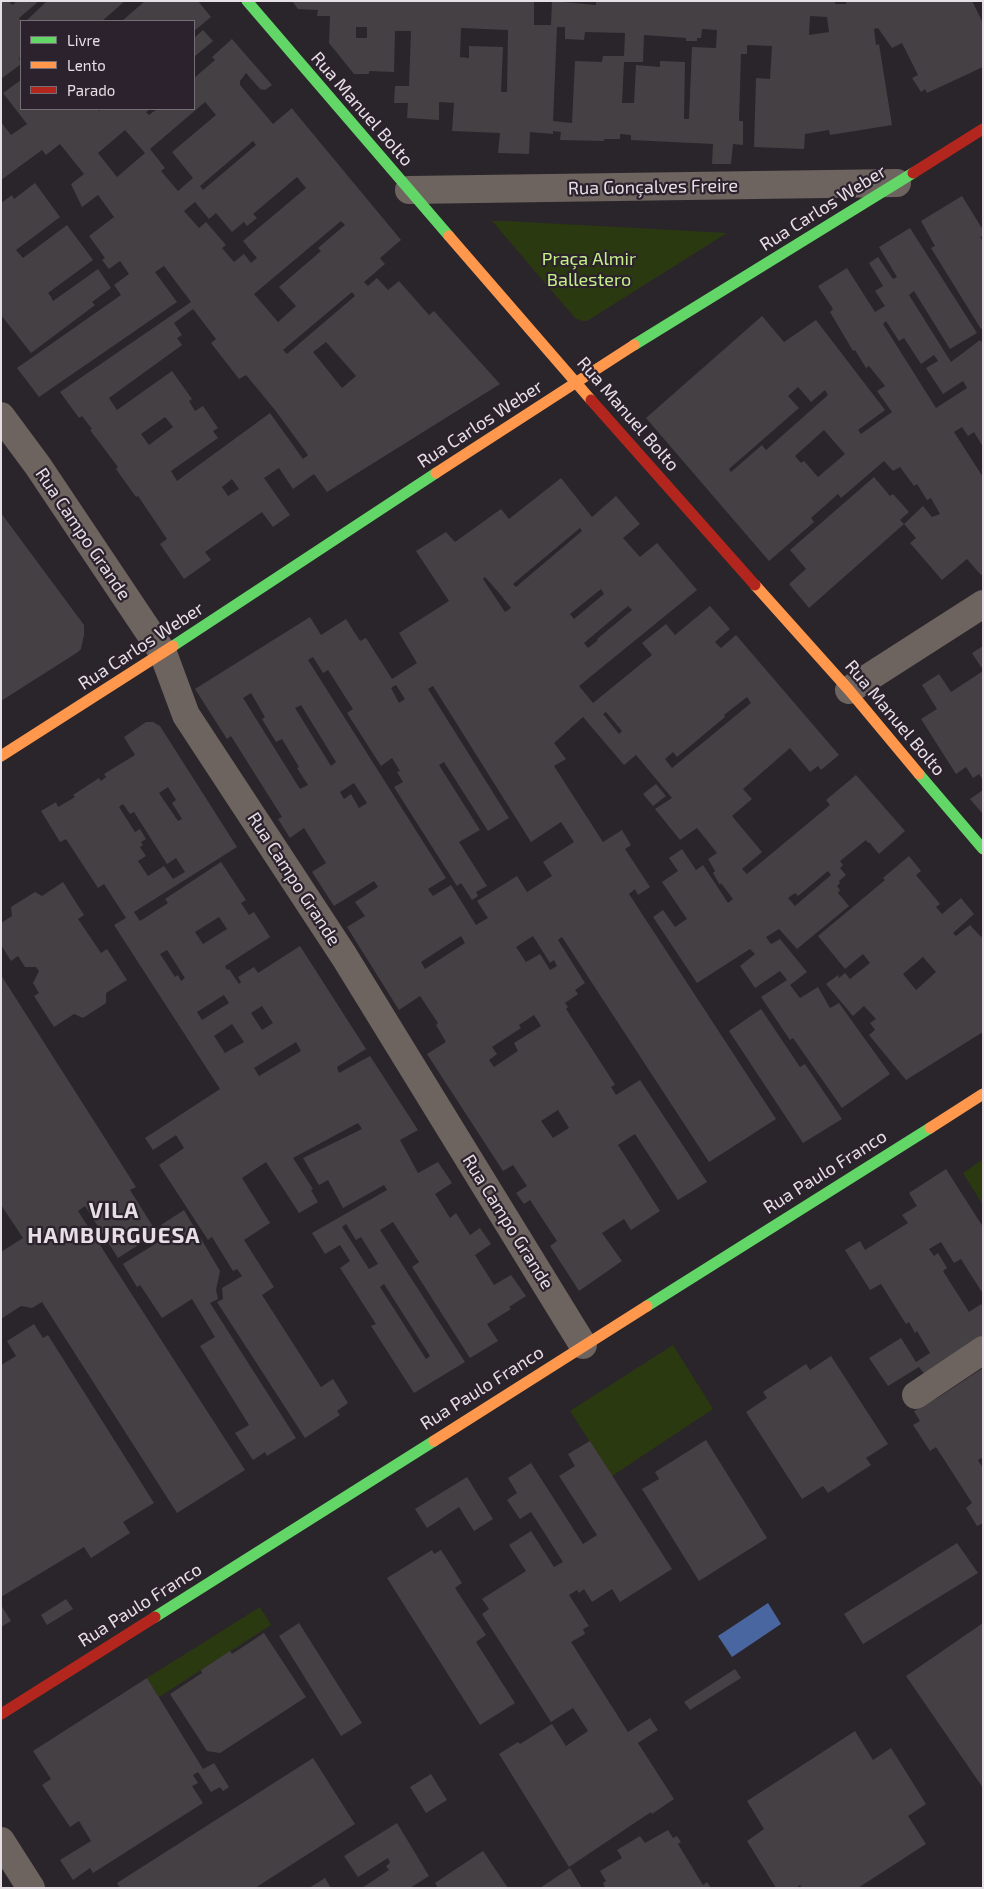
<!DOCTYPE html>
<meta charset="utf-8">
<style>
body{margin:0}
#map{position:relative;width:984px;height:1889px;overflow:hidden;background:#2a252a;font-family:"Exo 2",sans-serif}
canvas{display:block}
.frame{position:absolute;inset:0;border:2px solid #e6dfe6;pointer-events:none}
.legend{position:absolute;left:20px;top:20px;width:175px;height:90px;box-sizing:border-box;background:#2c222d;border:1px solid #766e77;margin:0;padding:6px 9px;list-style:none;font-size:15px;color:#e6dfe6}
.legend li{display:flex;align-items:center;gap:10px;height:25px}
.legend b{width:25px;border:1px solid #766e77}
</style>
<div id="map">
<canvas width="984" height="1889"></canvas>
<div class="frame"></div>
<ul class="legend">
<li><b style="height:6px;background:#63d668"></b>Livre</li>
<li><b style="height:6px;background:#ff974d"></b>Lento</li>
<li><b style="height:6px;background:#b3261e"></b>Parado</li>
</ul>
</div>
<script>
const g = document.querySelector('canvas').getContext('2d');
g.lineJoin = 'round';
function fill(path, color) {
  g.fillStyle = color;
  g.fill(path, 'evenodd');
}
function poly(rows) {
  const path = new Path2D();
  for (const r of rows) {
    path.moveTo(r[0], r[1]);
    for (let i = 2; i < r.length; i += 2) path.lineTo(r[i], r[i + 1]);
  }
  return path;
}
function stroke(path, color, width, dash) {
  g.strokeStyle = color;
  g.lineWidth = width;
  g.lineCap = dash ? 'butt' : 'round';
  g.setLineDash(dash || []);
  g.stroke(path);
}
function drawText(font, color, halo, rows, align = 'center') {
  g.font = font + ' "Exo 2",sans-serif';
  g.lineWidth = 4.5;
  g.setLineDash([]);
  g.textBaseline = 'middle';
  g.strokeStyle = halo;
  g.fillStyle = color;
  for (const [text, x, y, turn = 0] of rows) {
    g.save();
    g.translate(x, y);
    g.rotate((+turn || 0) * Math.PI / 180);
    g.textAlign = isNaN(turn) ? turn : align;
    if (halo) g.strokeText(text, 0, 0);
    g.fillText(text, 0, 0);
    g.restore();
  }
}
fill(poly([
 [492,221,506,221,727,233,587,321,583,321,575,318],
 [983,1159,983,1205,963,1173],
 [673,1345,713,1409,612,1476,570,1411],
 [260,1607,271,1625,159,1697,147,1678]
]), '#2b3911');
fill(poly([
 [768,1603,781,1624,732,1657,718,1636]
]), '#4a66a1');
fill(poly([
 [1,1,9,1,12,5,17,1,39,1,19,18,21,21,21,56,19,58,21,64,1,79],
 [47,1,125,1,102,21,26,21],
 [145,1,198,1,211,17,194,31,194,21,122,21],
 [292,1,534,2,534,25,551,25,552,1,596,5,596,1,835,1,835,4,846,4,846,1,972,1,983,23,983,67,927,93,925,89,921,92,912,78,918,75,902,43,892,48,878,28,874,29,876,45,879,44,892,125,830,135,829,130,805,134,804,149,754,147,756,78,770,79,772,46,747,45,747,54,741,54,739,121,743,121,743,145,733,144,731,164,712,164,713,144,631,140,631,135,620,134,620,139,604,139,604,141,560,140,561,132,553,131,553,134,530,132,529,154,498,153,500,133,452,131,454,103,439,102,439,120,407,118,408,103,394,103,395,86,409,86,411,31,395,31,394,72,369,71,369,74,354,74,329,43,330,16,317,16,318,10,298,9],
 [810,16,827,17,829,32,809,35],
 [356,27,367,27,367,38,356,38],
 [557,27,565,27,565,39,584,40,585,32,625,33,624,56,603,56,602,62,575,61,572,123,553,121],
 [461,28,508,30,507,92,501,92,503,47,469,46,469,58,460,57],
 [702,29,717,30,716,48,692,47,689,119,684,119,685,62,660,61,660,67,636,65,634,103,622,103,624,62,643,62,644,35,686,38,686,41,697,41,697,38,701,38],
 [203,30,213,41,194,57,194,38],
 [232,39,272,85,265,90,260,89,246,73,240,81,240,85,273,124,292,108,294,111,401,240,380,258,385,264,364,282,368,286,377,278,388,290,399,281,429,315,434,311,500,384,327,492,314,474,293,489,279,468,264,478,290,515,273,527,262,512,205,552,211,560,184,579,160,544,167,539,138,496,136,497,116,469,118,467,90,430,92,429,82,416,79,418,60,392,191,302,164,266,155,272,177,302,39,397,17,368,121,295,114,285,129,274,120,261,109,269,102,260,105,258,89,236,114,217,98,195,82,207,71,184,84,174,60,144,46,155,42,150,1,180,1,122,11,135,27,124,3,93,21,80,21,109,97,109,99,111,102,109,150,109,146,112,149,115,157,109,194,109,194,78,215,60,212,57],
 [205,102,216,115,172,152,193,178,178,191,161,171,165,168,150,149],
 [125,130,145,153,117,177,98,153],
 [253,141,256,145,203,190,200,186],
 [297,177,306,188,243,241,257,258,251,263,244,254,234,262,222,248,226,245,206,222,199,228,184,211,195,202,209,219,216,213,232,232,244,222,247,226,257,218,253,214],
 [341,221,345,225,318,248,321,251,279,287,296,306,278,322,254,294],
 [352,292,355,296,287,354,283,350],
 [193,309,216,339,211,343,239,379,246,375,275,410,308,455,303,459,270,413,177,481,171,471,218,438,213,431,218,428,203,406,195,411,189,401,192,399,172,371,117,410,109,398,182,345,177,338,182,335,174,323],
 [326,342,356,376,342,388,313,352],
 [165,417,173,427,149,445,141,434],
 [232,479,239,489,228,496,222,487],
 [35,183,60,217,16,250,23,258,67,225,93,260,48,293,51,297,53,301,98,269,111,288,92,302,95,305,31,353,1,315,1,203,12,195,14,199],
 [962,196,983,230,983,236,980,237,983,241,983,328,981,329,931,248,935,246,921,221],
 [910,228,977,333,950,349,914,291,909,295,951,362,980,340,983,343,983,447,974,432,968,436,962,427,954,432,983,477,983,574,981,575,967,559,942,580,910,543,916,538,904,524,923,506,932,517,940,514,931,498,927,500,917,484,914,486,900,467,893,471,884,461,841,498,838,494,811,518,814,522,769,561,646,418,762,316,784,342,816,320,885,410,858,430,861,434,892,412,877,391,885,386,869,366,866,368,855,350,853,351,830,312,833,309,818,286,847,268,875,312,885,306,875,291,883,286,869,263,878,257,893,279,897,277,879,247],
 [886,321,899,341,904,338,921,364,934,355,938,361,926,368,943,394,963,381,967,388,936,408,883,324],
 [798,387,811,402,825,390,828,395,766,450,762,445,731,472,729,469,799,408,788,396],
 [824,430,845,454,818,477,804,461,801,463,795,456],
 [874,477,890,496,893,494,909,512,900,520,904,524,809,608,789,584,806,569,790,550],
 [561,478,592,517,616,496,640,524,623,538,640,557,657,543,697,590,579,686,593,703,652,655,642,643,666,624,675,635,710,606,730,629,715,642,721,648,736,635,839,755,821,770,818,766,810,772,790,748,743,789,752,799,732,816,762,852,742,869,747,874,830,805,826,800,856,775,905,831,879,854,869,842,868,843,866,840,840,861,843,865,840,868,846,875,839,881,840,883,837,886,840,890,838,893,849,906,797,949,779,929,766,937,771,944,780,939,807,972,790,985,800,998,818,987,830,1008,839,1003,890,1074,842,1108,793,1038,790,1040,761,997,787,980,780,971,755,988,740,966,755,954,750,949,697,983,653,917,663,910,675,927,687,919,662,882,678,871,669,858,682,849,696,870,703,865,728,903,733,899,721,883,720,885,713,873,715,871,708,859,717,853,697,828,680,840,655,809,672,798,636,755,624,765,583,717,554,743,566,759,554,766,603,842,622,830,631,845,625,849,650,887,638,895,635,889,629,894,776,1119,709,1162,562,937,558,940,585,983,575,990,578,994,565,1003,568,1007,566,1009,614,1083,615,1085,611,1087,616,1095,640,1080,707,1182,678,1200,635,1134,618,1145,660,1211,631,1230,624,1219,602,1233,622,1261,579,1291,550,1246,557,1241,530,1200,524,1204,516,1193,527,1186,513,1165,503,1171,427,1054,446,1042,436,1025,438,1023,420,996,399,1010,347,927,365,916,355,902,378,887,374,881,334,906,312,872,326,863,304,828,290,838,278,819,282,817,231,736,227,739,195,689,310,617,321,635,346,619,360,641,366,638,392,679,417,663,399,633,449,601,416,551,446,532,455,542,501,509,509,519],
 [580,528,582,531,516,587,513,584],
 [485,577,500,594,511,608,505,612,483,579],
 [601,589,604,594,574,619,570,614],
 [628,606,632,610,597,639,598,640,588,648,584,643],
 [313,657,323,673,328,670,353,709,347,713,381,766,392,758,400,771,397,772,403,782,394,787,457,886,461,883,472,900,478,896,476,892,487,886,459,842,480,830,439,765,444,762,488,831,509,818,428,689,433,686,531,842,561,822,574,842,543,862,552,876,527,892,517,876,477,901,488,918,476,925,451,885,433,896,428,889,446,878,308,660],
 [396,685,405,699,399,703,391,688],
 [251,693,265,717,262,719,276,742,282,739,299,767,297,768,308,785,300,789,243,698],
 [747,697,751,703,672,768,665,759,673,752,677,757,725,717,724,715],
 [301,705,336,762,331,766,295,708],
 [606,712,622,731,619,734,603,714],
 [354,783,367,803,359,808,351,794,344,799,340,792],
 [828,871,831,875,795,906,788,898,795,893,798,896],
 [461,936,465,943,425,969,421,962],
 [533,936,550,963,554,960,557,966,550,970,540,954,526,962,516,947],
 [534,1015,541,1026,514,1043,518,1051,494,1067,489,1060,497,1054,492,1047,521,1028,519,1025],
 [558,1110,569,1128,553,1138,541,1121],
 [1,513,84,625,84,635,81,649,78,652,1,701],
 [983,646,983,670,972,653],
 [983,671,983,780,979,774,973,778,966,767,956,774,921,719,937,709,922,685,939,674,951,692],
 [146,722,153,722,160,726,237,847,134,912,140,921,168,903,165,899,221,862,246,900,241,903,249,915,254,912,270,937,225,966,227,970,229,969,239,984,241,982,238,977,254,967,258,973,300,946,366,1049,337,1067,339,1073,370,1056,418,1130,400,1140,418,1173,438,1162,452,1183,435,1194,450,1218,456,1213,470,1235,480,1228,491,1244,475,1255,494,1285,511,1275,526,1296,509,1307,511,1309,487,1324,498,1341,470,1358,412,1267,419,1262,393,1222,380,1230,465,1362,414,1393,371,1326,376,1324,340,1268,350,1261,340,1245,325,1254,312,1233,387,1190,384,1185,343,1208,328,1180,319,1185,303,1158,362,1129,358,1123,293,1158,313,1189,311,1190,318,1202,299,1213,266,1162,242,1178,270,1223,244,1240,274,1287,262,1295,321,1387,333,1379,348,1403,337,1411,340,1415,305,1438,217,1302,223,1299,222,1288,242,1276,237,1269,233,1271,212,1237,208,1240,159,1165,184,1148,176,1135,153,1150,145,1138,220,1089,114,925,126,918,104,884,98,888,66,839,60,842,41,811,56,802,58,807,75,797,73,795,99,778,101,781,106,777,104,774,135,755,124,737],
 [168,787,176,800,172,803,182,819,178,821,159,793],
 [123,804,130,814,134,812,167,864,176,858,185,872,173,879,164,866,148,876,138,861,146,856,140,847,143,845,141,842,146,839,140,829,135,832,119,807],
 [219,917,227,929,203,944,195,932],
 [167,950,185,978,181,981,178,975,175,977,160,954],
 [224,995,229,1003,202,1020,197,1012],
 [262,1006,273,1023,262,1030,251,1013],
 [232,1024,244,1042,225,1053,214,1036],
 [296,1042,301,1051,259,1076,254,1068],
 [346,1224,356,1240,361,1237,378,1264,369,1269,342,1227],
 [384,1284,430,1356,426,1359,380,1287],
 [656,784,666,796,653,806,643,794],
 [983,790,983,814,970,799],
 [909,856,921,871,916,875,940,904,936,907,942,914,961,898,974,914,953,933,956,936,970,925,981,937,983,935,983,1032,906,1080,869,1035,875,1030,870,1023,876,1019,864,1006,853,1016,826,984,838,975,839,978,845,973,850,979,870,963,863,954,845,969,818,936,885,880,883,878],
 [923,957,936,972,916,990,903,974],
 [63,882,84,915,78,919,101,953,107,949,127,980,106,993,106,1003,83,1018,74,1014,54,1027,34,996,39,993,33,983,39,971,36,967,25,967,18,956,11,961,1,945,1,923,12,916,11,907,35,892,42,896],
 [1,975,136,1187,130,1190,157,1233,118,1258,85,1206,78,1211,245,1470,177,1513,42,1302,32,1308,21,1306,1,1319,1,1252,23,1238,1,1205],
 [761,1009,800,1067,805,1064,842,1119,803,1143,729,1031],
 [946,1169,983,1227,983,1294,961,1259,954,1263,941,1242,929,1249,934,1256,938,1253,947,1268,943,1271,969,1312,981,1304,983,1307,983,1337,925,1375,919,1367,888,1386,869,1358,901,1338,916,1362,930,1353,917,1331,915,1333,909,1322,906,1324,881,1284,870,1290,845,1250,860,1241,865,1250,908,1223,902,1215,917,1206,909,1193],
 [184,1210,220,1271,216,1290,218,1299,210,1303,296,1438,267,1456,265,1452,253,1460,235,1433,249,1425,200,1346,215,1337,192,1299,162,1318,140,1285,137,1287,123,1264,168,1236,161,1225],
 [34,1324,43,1338,48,1335,154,1503,123,1522,130,1533,91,1558,84,1547,1,1597,1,1365,16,1356,7,1341],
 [831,1356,888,1444,866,1458,871,1465,828,1493,823,1486,802,1499,746,1412,767,1398,763,1392,806,1364,810,1370],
 [983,1368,983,1460,981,1458,978,1460,983,1468,983,1523,977,1526,966,1508,972,1503,936,1447,930,1451,913,1425,920,1421,914,1411,939,1397],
 [706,1440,767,1538,699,1581,642,1489,659,1479,655,1472],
 [590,1441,672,1569,620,1602,612,1589,592,1602,584,1589,579,1593,577,1590,569,1595,589,1626,583,1629,585,1634,571,1642,628,1732,650,1718,658,1730,638,1743,674,1799,652,1814,651,1812,569,1867,499,1754,518,1742,520,1744,552,1724,566,1746,588,1731,573,1708,551,1722,482,1614,489,1609,482,1599,526,1571,509,1545,531,1531,554,1567,563,1562,531,1512,520,1519,507,1500,517,1493,508,1478,531,1463,583,1544,597,1535,559,1476,575,1466,568,1454],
 [467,1477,493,1519,474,1531,459,1507,427,1528,415,1509],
 [957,1543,978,1573,863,1644,844,1614],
 [432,1550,434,1554,441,1550,462,1583,455,1588,486,1635,476,1642,515,1703,480,1725,387,1578],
 [66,1599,73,1609,47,1625,41,1615],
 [1,1605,11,1621,1,1627],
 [299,1623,362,1723,341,1736,279,1636],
 [983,1623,983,1788,906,1676],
 [264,1633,306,1697,220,1753,207,1751,170,1694,202,1673,201,1670,230,1651,232,1654],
 [735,1669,741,1678,690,1710,684,1702],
 [147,1678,203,1769,214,1763,229,1787,223,1791,220,1787,211,1792,198,1772,193,1775,198,1783,192,1786,203,1803,93,1873,90,1868,73,1880,60,1860,91,1841,79,1821,70,1827,42,1785,51,1779,33,1751],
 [855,1731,873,1760,891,1748,926,1804,908,1816,926,1844,858,1888,802,1888,800,1885,796,1888,776,1888,747,1841,764,1829,747,1801],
 [313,1758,355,1824,255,1888,120,1888,117,1883],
 [431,1774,447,1800,426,1813,410,1787],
 [397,1823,429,1876,410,1888,362,1888,389,1870,386,1866,390,1863,388,1858,358,1877,344,1856],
 [668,1830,673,1838,677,1836,681,1842,678,1844,703,1885,707,1882,711,1888,605,1888,603,1883,606,1881,600,1871,622,1858,617,1850,640,1836,645,1843],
 [483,1851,508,1888,438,1888,435,1883],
 [570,1868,582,1888,540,1888],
 [325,1878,331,1888,309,1888]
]), '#454044');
stroke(poly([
 [409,190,897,183],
 [1,416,38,466,163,653,186,715,344,956,583,1345],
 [849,690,983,604],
 [916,1395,983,1350],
 [1,1841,31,1888]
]), '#6d635f', 28);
stroke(poly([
 [247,1,449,236],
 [634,345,913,173],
 [173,646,436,473],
 [919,774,983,849],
 [647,1306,930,1128],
 [155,1617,434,1441]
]), '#63d668', 11);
stroke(poly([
 [449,236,591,400],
 [436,473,634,345],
 [755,585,849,690,919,774],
 [1,756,173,646],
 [930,1128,983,1094],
 [434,1441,647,1306]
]), '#ff974d', 11);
stroke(poly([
 [913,173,983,129],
 [591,400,755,585],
 [1,1714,155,1617]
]), '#b3261e', 11);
drawText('18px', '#e6dfe6', '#2c222d', [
 ["Rua Manuel Bolto",362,109,49],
 ["Rua Gonçalves Freire",653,187,-1],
 ["Rua Carlos Weber",823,208,-32],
 ["Rua Manuel Bolto",628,414,49],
 ["Rua Carlos Weber",480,424,-33],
 ["Rua Campo Grande",83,534,56],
 ["Rua Carlos Weber",141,646,-33],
 ["Rua Manuel Bolto",895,718,50],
 ["Rua Campo Grande",294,879,57],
 ["Rua Paulo Franco",825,1172,-32],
 ["Rua Campo Grande",508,1222,58],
 ["Rua Paulo Franco",482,1388,-32],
 ["Rua Paulo Franco",140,1605,-32]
]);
drawText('18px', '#c5f089', '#2c222d', [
 ["Praça Almir",589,259],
 ["Ballestero",589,280]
]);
g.letterSpacing = '1px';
drawText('bold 22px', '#e6dfe6', '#2c222d', [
 ["VILA",114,1211],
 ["HAMBURGUESA",114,1236]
]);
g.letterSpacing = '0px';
</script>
